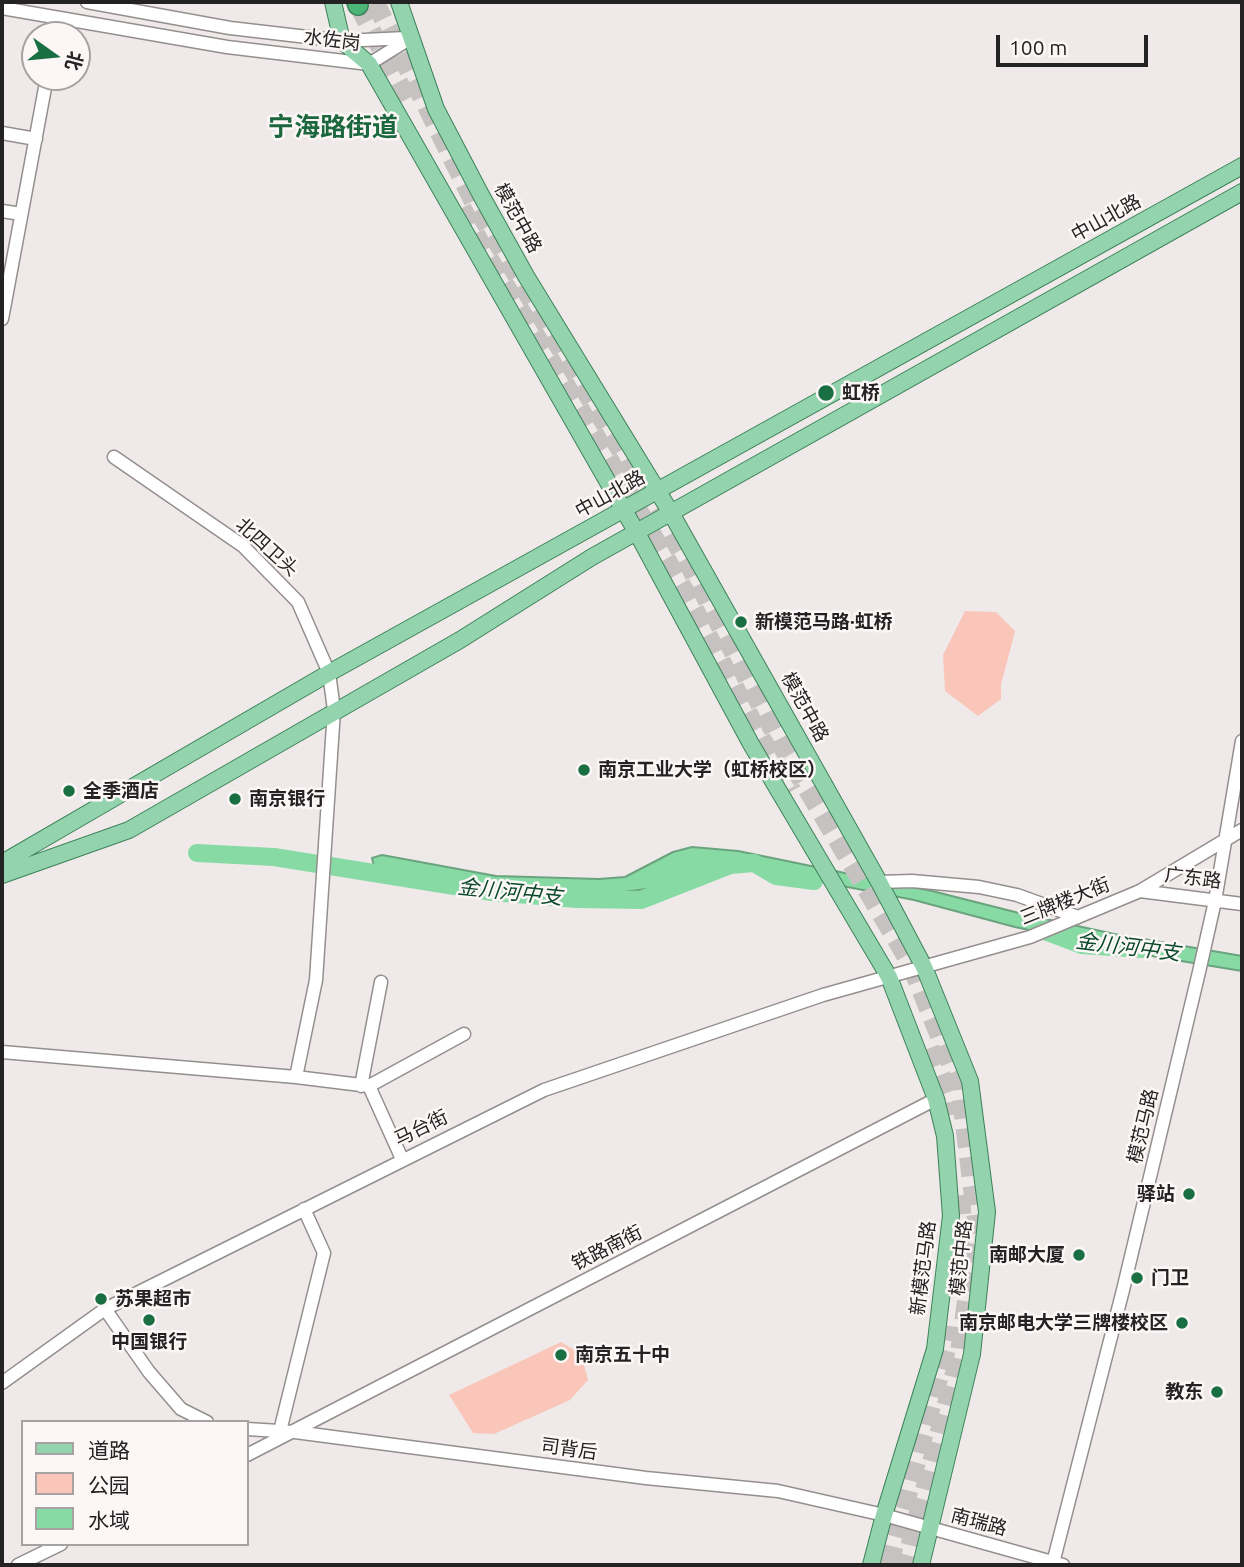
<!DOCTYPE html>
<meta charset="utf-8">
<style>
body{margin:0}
#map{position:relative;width:1244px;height:1567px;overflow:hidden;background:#efeae9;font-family:Ubuntu,"Noto Sans SC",sans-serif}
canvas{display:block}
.frame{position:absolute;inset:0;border:4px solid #242222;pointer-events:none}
.legend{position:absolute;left:21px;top:1420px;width:228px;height:126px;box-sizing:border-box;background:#fcf7f6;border:2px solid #a6a2a1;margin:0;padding:9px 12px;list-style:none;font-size:21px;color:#242222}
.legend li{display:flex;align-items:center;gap:14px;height:35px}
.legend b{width:35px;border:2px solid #a6a2a1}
.north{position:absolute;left:21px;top:21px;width:70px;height:70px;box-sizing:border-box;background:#fcf7f6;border:2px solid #a6a2a1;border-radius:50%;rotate:105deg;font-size:19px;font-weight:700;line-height:28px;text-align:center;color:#242222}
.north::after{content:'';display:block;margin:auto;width:24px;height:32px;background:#1a6f42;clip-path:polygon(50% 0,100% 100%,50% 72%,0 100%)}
.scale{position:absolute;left:996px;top:35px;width:152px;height:32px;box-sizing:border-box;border:4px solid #242222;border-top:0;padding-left:9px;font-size:21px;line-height:24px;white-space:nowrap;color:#242222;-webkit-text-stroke:5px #fcf7f6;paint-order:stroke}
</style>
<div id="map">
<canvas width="1244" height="1567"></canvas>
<div class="frame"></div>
<ul class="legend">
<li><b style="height:9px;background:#93d3ad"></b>道路</li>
<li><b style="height:19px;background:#fac6ba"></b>公园</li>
<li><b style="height:19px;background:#88daa5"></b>水域</li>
</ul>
<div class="north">北</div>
<div class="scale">100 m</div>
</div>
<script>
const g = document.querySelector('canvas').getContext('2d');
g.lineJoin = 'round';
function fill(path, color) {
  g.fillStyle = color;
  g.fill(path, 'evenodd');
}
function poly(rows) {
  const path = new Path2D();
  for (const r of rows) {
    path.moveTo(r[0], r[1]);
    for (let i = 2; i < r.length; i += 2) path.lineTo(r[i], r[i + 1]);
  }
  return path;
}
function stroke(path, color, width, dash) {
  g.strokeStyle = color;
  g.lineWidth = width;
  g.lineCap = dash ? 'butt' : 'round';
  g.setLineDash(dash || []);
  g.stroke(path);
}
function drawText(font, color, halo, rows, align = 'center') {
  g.font = font + ' Ubuntu,"Noto Sans SC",sans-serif';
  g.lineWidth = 5;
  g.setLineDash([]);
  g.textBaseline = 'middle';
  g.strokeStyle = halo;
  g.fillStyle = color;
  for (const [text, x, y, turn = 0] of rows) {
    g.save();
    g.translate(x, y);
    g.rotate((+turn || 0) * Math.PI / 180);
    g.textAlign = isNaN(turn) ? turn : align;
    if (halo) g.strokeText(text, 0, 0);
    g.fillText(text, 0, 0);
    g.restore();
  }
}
fill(poly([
 [965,611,996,612,1015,631,1001,685,1001,699,978,716,945,691,943,655],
 [561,1342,581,1354,588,1380,570,1400,494,1434,473,1433,449,1395]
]), '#fac6ba');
const water = poly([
 [692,847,738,851,782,860,932,891,1023,914,1114,934,1242,956,1242,971,1157,957,1015,927,914,900,745,867,709,871,661,887,624,892,592,892,508,889,414,876,374,866,372,858,382,855,496,876,599,879,625,877,673,852,692,847]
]);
fill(water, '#88daa5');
stroke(water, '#6aa37e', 2);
stroke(poly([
 [197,853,274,857,492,892,577,899,641,900,730,865,754,863,776,876,814,881],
 [1037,928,1082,945,1142,949]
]), '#88daa5', 18);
stroke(poly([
 [375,2,476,207,691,569,778,740,910,963,960,1087,976,1217,968,1290,959,1356,905,1565],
 [358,5,408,100],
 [462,208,484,250,579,407,686,593,759,734,792,791],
 [930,1048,949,1095,951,1115],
 [957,1272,962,1215,960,1191],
 [889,1565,947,1347,950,1326]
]), '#c6c2c1', 19, [19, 10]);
const minor = poly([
 [87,2,230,28,342,41,407,38],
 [2,8,227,47,369,64,411,38],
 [55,35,58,18],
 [2,133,36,139],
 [2,211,21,214],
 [2,319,47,77],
 [879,882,912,881,979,887,1017,895,1078,917],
 [1140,891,1242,904],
 [2,1052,296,1077,316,980,334,710,329,673,298,602,243,546,114,457],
 [296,1077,369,1086,402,1159],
 [361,1086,381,982],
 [369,1086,464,1034],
 [105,1309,149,1372,181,1409,207,1422],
 [2,1383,105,1309,544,1090,823,995,1030,937,1140,891,1242,830],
 [247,1429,295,1432,646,1478,778,1491,884,1515,1063,1565],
 [280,1431,324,1253,304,1209],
 [247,1455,936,1099],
 [1053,1563,1123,1290,1199,972,1215,901,1242,741],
 [18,1565,61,1544]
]);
const major = poly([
 [333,2,342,41,369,64,637,533,751,744,889,977,936,1099,945,1136,951,1216,935,1349,884,1515,871,1565],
 [399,2,436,109,482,197,526,276,671,513,879,882,924,967,970,1081,987,1212,972,1354,921,1565],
 [2,863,329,673,1242,166],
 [2,875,129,830,460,640,592,557,1242,192]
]);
const highway = poly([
 [357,2,358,5]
]);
stroke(minor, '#948f8e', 15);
stroke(major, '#3d8259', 18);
stroke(highway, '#3d8259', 22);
stroke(minor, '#fff', 12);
stroke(major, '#93d3ad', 16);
stroke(highway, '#4bb577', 19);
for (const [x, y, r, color] of [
 [826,393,9,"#1a6f42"],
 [741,622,7,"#1a6f42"],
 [584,770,7,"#1a6f42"],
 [69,791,7,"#1a6f42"],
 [235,799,7,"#1a6f42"],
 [1189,1194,7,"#1a6f42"],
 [1079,1255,7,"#1a6f42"],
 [1137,1278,7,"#1a6f42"],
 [101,1299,7,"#1a6f42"],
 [149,1320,7,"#1a6f42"],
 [1182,1323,7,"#1a6f42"],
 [561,1355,7,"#1a6f42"],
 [1217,1392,7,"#1a6f42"]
]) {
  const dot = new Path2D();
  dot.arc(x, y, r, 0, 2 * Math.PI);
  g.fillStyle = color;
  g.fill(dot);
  stroke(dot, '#fcf7f6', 2.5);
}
drawText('19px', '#242222', '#fcf7f6', [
 ["水佐岗",332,40,7],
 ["模范中路",518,218,61],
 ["中山北路",1106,218,-29],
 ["中山北路",610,494,-29],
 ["北四卫头",267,547,42],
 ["模范中路",805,707,61],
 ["广东路",1193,878,7],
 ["三牌楼大街",1065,901,-22],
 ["模范马路",1143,1126,-77],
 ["马台街",421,1128,-26],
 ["铁路南街",607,1248,-27],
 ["模范中路",961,1258,-84],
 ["新模范马路",923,1268,-83],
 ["司背后",569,1449,8],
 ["南瑞路",979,1522,15]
]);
drawText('bold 19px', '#242222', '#fcf7f6', [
 ["虹桥",842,393],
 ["新模范马路·虹桥",755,622],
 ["南京工业大学（虹桥校区）",598,770],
 ["全季酒店",83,791],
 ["南京银行",249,799],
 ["驿站",1175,1194,"right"],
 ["南邮大厦",1065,1255,"right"],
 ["门卫",1151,1278],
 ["苏果超市",115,1299],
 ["南京邮电大学三牌楼校区",1168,1323,"right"],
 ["中国银行",149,1342,"center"],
 ["南京五十中",575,1355],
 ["教东",1203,1392,"right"]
], 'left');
drawText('italic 21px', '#0b4b2a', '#fcf7f6', [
 ["金川河中支",510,892,6],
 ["金川河中支",1128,947,7]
]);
drawText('bold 26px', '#1b673e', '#fcf7f6', [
 ["宁海路街道",333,127]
]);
</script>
